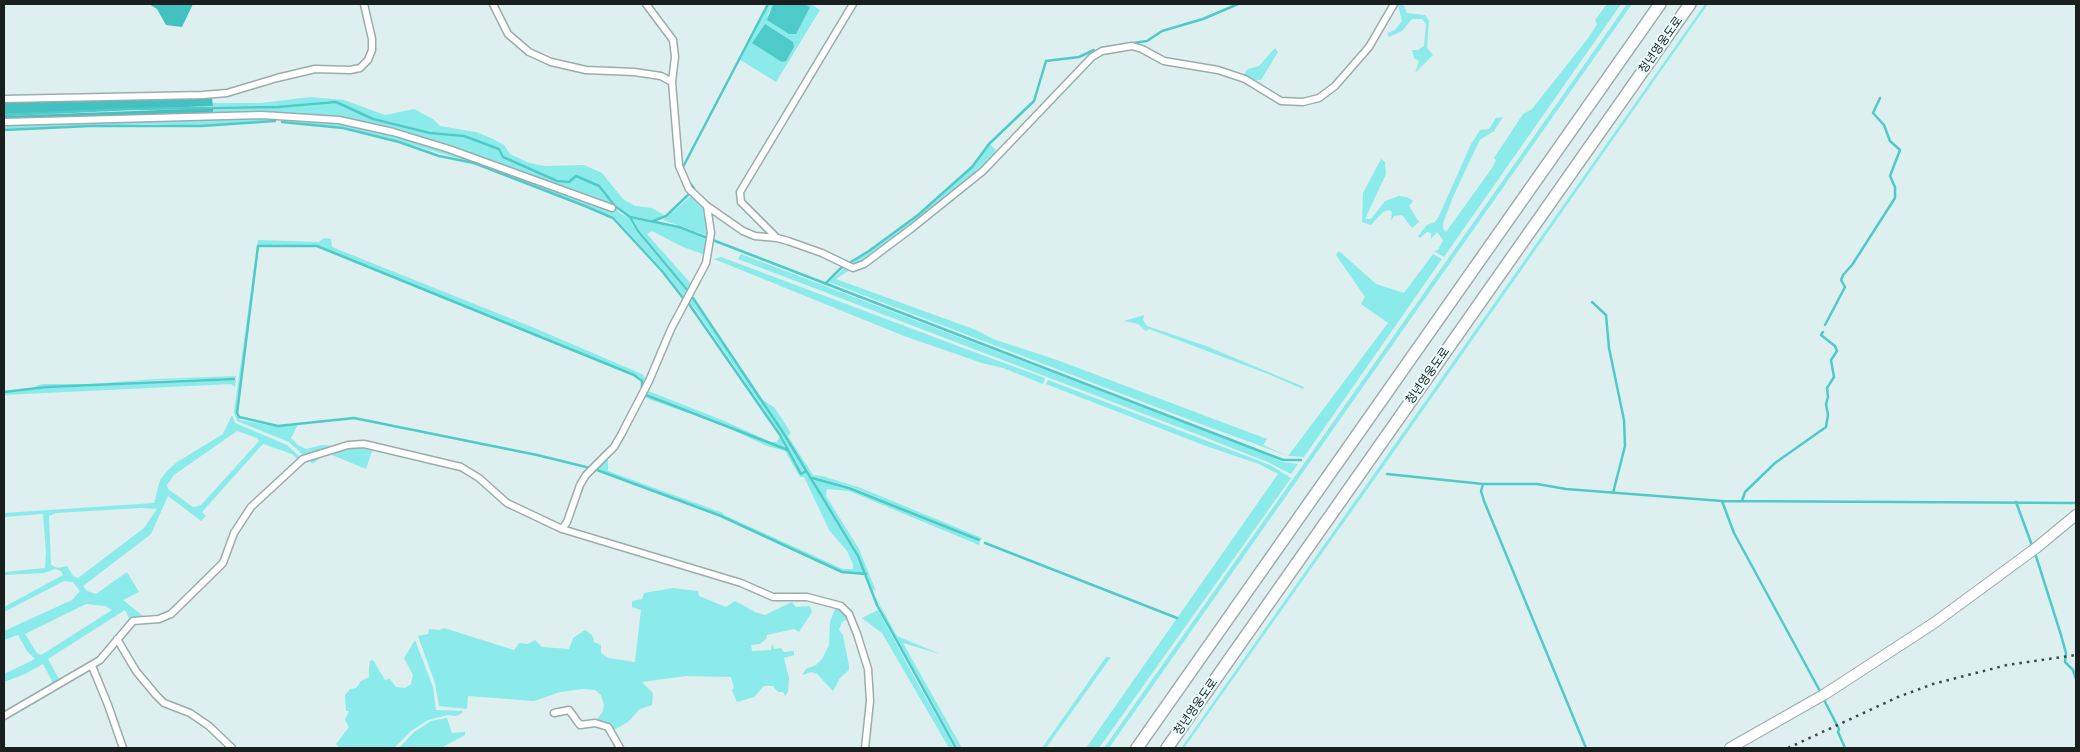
<!DOCTYPE html>
<meta charset="utf-8">
<style>
body{margin:0}
#map{position:relative;width:2080px;height:752px;overflow:hidden;background:#deefef;font-family:"IBM Plex Sans",sans-serif}
canvas{display:block}
.frame{position:absolute;inset:0;border:5px solid #191f1f;pointer-events:none}
</style>
<div id="map">
<canvas width="2080" height="752"></canvas>
<div class="frame"></div>
</div>
<script>
const g = document.querySelector('canvas').getContext('2d');
g.lineJoin = 'round';
function fill(path, color) {
  g.fillStyle = color;
  g.fill(path, 'evenodd');
}
function poly(rows) {
  const path = new Path2D();
  for (const r of rows) {
    path.moveTo(r[0], r[1]);
    for (let i = 2; i < r.length; i += 2) path.lineTo(r[i], r[i + 1]);
  }
  return path;
}
function stroke(path, color, width, dash) {
  g.strokeStyle = color;
  g.lineWidth = width;
  g.lineCap = dash ? 'butt' : 'round';
  g.setLineDash(dash || []);
  g.stroke(path);
}
function drawText(font, color, halo, rows, align = 'center') {
  g.font = font + ' "IBM Plex Sans","Noto Sans KR",sans-serif';
  g.lineWidth = 4;
  g.setLineDash([]);
  g.textBaseline = 'middle';
  g.strokeStyle = halo;
  g.fillStyle = color;
  for (const [text, x, y, turn = 0] of rows) {
    g.save();
    g.translate(x, y);
    g.rotate((+turn || 0) * Math.PI / 180);
    g.textAlign = isNaN(turn) ? turn : align;
    if (halo) g.strokeText(text, 0, 0);
    g.fillText(text, 0, 0);
    g.restore();
  }
}
fill(poly([
 [768,4,773,4,767,16,810,7,805,4,811,4,820,10,776,82,739,59],
 [1398,4,1403,4,1407,13,1425,15,1429,21,1427,48,1433,55,1415,73,1419,61,1414,58,1412,50,1418,50,1424,46,1426,24,1422,19,1412,19,1402,31,1389,37,1387,33,1395,30,1402,21],
 [1607,4,1621,4,1444,257,1434,251,1438,250,1443,240,1437,232,1431,239,1431,233,1427,232,1420,238,1418,236,1427,225,1435,222,1439,216,1471,144,1480,130,1489,129,1496,118,1503,117,1494,131,1480,140,1473,154,1453,197,1443,223,1443,228,1446,232,1492,168,1496,160,1494,158,1523,114,1532,109,1589,37,1597,24,1595,20],
 [1627,4,1632,4,1109,748,1104,748],
 [1705,4,1708,4,1395,450,1184,748,1181,748],
 [1275,48,1278,52,1261,80,1251,81,1246,78,1244,74,1248,69,1259,66],
 [310,97,344,100,385,115,414,109,433,119,440,126,476,132,493,139,504,145,510,154,529,163,545,166,584,165,602,173,623,199,635,206,652,208,664,215,653,220,630,216,616,205,599,186,576,175,568,181,557,180,504,157,500,148,464,135,431,132,373,118,336,101,278,106,213,106,213,103,261,103],
 [336,103,373,120,430,134,464,137,499,150,502,158,556,182,569,183,576,177,598,187,620,213,629,218,637,232,688,293,685,298,663,270,614,217,585,205,474,163,398,141,343,127,281,121,338,122,448,147,338,118,213,115,213,108,278,108],
 [262,116,276,121,201,126,152,124,4,129,4,124],
 [990,144,998,153,982,170,863,262,853,267,850,263,869,252,937,200,972,167],
 [1381,159,1385,162,1386,174,1365,219,1371,219,1385,201,1399,196,1407,197,1413,201,1409,206,1419,222,1412,228,1402,215,1394,216,1391,221,1392,212,1389,210,1383,212,1371,225,1362,222,1363,193],
 [691,196,703,206,705,212,708,236,663,220],
 [633,219,678,228,707,239,706,257,700,253,683,247,652,231,647,234,693,286,690,292,639,230],
 [324,238,331,239,332,247,532,327,642,374,647,380,643,389,640,377,323,248,299,245,258,245,236,415,240,420,273,426,298,424,291,438,298,445,306,449,322,445,335,446,303,455,289,442,237,421,234,412,258,240,319,242],
 [1339,251,1376,284,1404,293,1433,254,1442,259,1304,457,1288,456,1198,423,829,282,846,267,851,269,836,279,976,330,993,339,1057,360,1267,439,1263,445,1288,456,1388,323,1361,304,1365,297,1336,255],
 [741,254,1258,451,1282,462,1298,464,1291,474,1270,463,1194,433,738,259],
 [721,257,966,349,1045,378,1043,384,1003,368,982,363,904,336,714,259],
 [691,297,783,434,805,471,801,472,781,434,693,306,688,302],
 [1144,315,1143,320,1147,326,1206,346,1304,387,1303,389,1268,374,1149,329,1146,331,1138,324,1124,321],
 [236,376,236,378,162,380,4,390,31,388,42,384,91,384,156,379],
 [236,380,235,387,231,384,4,395,4,393,47,388],
 [1048,380,1270,465,1291,478,1099,748,1086,748,1278,474,1259,464,1206,446,1046,384],
 [646,390,722,420,771,442,777,442,780,436,785,448,647,394],
 [644,394,787,450,800,474,806,472,810,479,857,557,864,574,842,571,721,515,597,469,608,457,608,471,723,513,724,515,843,569,853,569,853,564,847,551,829,530,804,477,800,477,785,451,767,446,722,425,643,397],
 [763,400,775,408,791,433,788,436,813,475,822,476,861,488,982,538,981,540,849,486,812,477],
 [232,415,235,423,287,445,299,456,298,460,292,454,263,444,202,512,206,516,201,521,168,496,151,534,83,586,87,591,96,594,127,572,139,592,123,600,143,616,130,620,125,610,48,659,60,681,52,686,52,681,43,664,25,674,4,682,4,674,35,659,27,651,18,635,4,640,4,631,72,600,80,591,73,582,64,581,4,612,4,607,63,575,61,571,55,569,44,573,4,575,4,572,45,568,46,552,43,514,4,517,4,513,154,503,160,480,167,471,177,462,223,434],
 [237,431,257,438,259,441,201,505,193,507,168,489,167,485,174,475],
 [141,508,157,509,144,528,78,578,73,576,67,566,58,568,51,565,49,516,56,513],
 [86,604,105,606,112,610,46,652,41,655,37,653,25,634],
 [348,446,373,448,366,469,327,453,312,464,307,458],
 [815,479,849,488,980,542,979,545,849,491,827,489,826,496,859,549,876,591,872,589,855,548,814,482],
 [673,588,698,591,699,596,726,607,735,601,755,612,765,615,792,602,796,607,810,606,812,612,799,632,794,629,767,635,766,639,760,644,751,645,752,651,771,650,772,644,774,649,781,648,784,652,794,651,794,655,784,658,789,678,788,692,785,696,783,692,778,692,773,686,764,686,754,697,737,702,732,690,734,687,731,677,686,676,642,682,653,693,652,705,640,709,628,722,612,731,595,722,603,711,604,705,601,695,595,690,583,689,560,692,534,701,468,696,467,709,439,706,435,683,418,636,428,634,429,629,439,630,444,628,514,650,519,643,528,644,535,640,542,647,569,649,573,638,585,630,592,635,594,642,601,645,601,653,608,658,635,662,641,610,632,607,632,601,642,599,644,593],
 [873,592,897,636,940,654,903,643,962,748,958,748,893,634],
 [836,606,848,619,842,622,839,630,843,635,849,666,849,670,840,678,833,691,817,674,812,672,802,675,806,669,816,665,822,659,829,645,830,622],
 [878,610,918,684,955,748,949,748,882,633,862,618],
 [415,640,433,687,436,710,463,711,462,713,457,716,448,715,428,720,411,731,394,748,340,748,336,744,349,727,345,720,349,711,346,711,345,695,350,689,356,688,361,681,369,677,369,668,370,661,373,660,385,680,390,679,396,687,405,688,411,684,413,675,404,658],
 [1106,657,1111,657,1046,748,1042,748],
 [447,718,452,733,465,732,465,735,441,748,399,748,414,732,431,721]
]), '#8aebea');
fill(poly([
 [149,4,193,4,182,27,166,25,157,9],
 [212,98,213,106,4,114,4,102],
 [213,108,213,115,4,120,4,116]
]), '#42c1c0');
fill(poly([
 [773,4,805,4,810,7,796,34,789,34,767,20],
 [765,24,793,42,794,47,786,61,782,62,752,43]
]), '#4ecbc9');
stroke(poly([
 [1101,48,1147,41,1162,31,1203,19,1238,4],
 [4,115,131,109,278,107,336,102,373,119,430,133,464,136,499,149,503,157,557,181,569,182,576,176,599,186,615,206,630,217,679,227,1283,460,1301,460],
 [282,122,343,128,399,142,439,156,474,163,585,206,613,218,662,271,683,298],
 [4,130,90,126,201,126,275,121],
 [684,171,683,167,768,4],
 [688,181,694,188],
 [630,217,638,231,688,291],
 [653,221,666,216,688,195],
 [849,263,869,251,918,215,972,167,989,144,1034,101,1046,61,1079,57,1094,50],
 [826,283,843,266],
 [693,298,784,434,858,556,877,605,956,748],
 [1592,302,1606,315,1609,348,1624,420,1625,446,1613,493],
 [689,304,780,435,801,474,806,471],
 [1825,325,1845,287,1841,280,1843,275,1852,265,1895,198,1895,187,1890,176,1900,150,1890,141,1884,125,1873,113,1880,98],
 [4,392,47,387,234,379],
 [646,395,788,450],
 [590,468,537,455,354,418,278,426,239,417,237,413,258,246,317,246,634,375,642,381,642,389],
 [597,470,721,516,842,572,866,574],
 [1387,474,1483,484,1537,484,1566,489,1722,501,2076,503],
 [812,478,849,488,979,540],
 [1483,484,1481,491,1484,501,1586,748],
 [1722,501,1734,533,1821,693],
 [1742,501,1745,492,1775,463,1826,427,1828,415,1826,404,1828,397,1827,388,1834,377,1831,360,1837,351,1835,346,1821,335,1823,332],
 [2016,502,2033,548],
 [985,543,1177,618],
 [2035,553,2061,635,2066,653,2065,662,2073,670,2076,679],
 [1823,698,1839,729,1838,732,1845,748]
]), '#4ecbc9', 2.5);
const street = poly([
 [493,4,508,34,529,52,551,62,586,70,634,72,661,76,672,82],
 [646,4,673,40,675,57,672,82,679,166,689,189,707,206,743,231,755,236,777,238,788,241,822,253,853,268,864,264,912,228,983,171,1092,57,1102,51,1132,46,1142,49,1164,61,1218,70,1245,79,1281,101,1303,102,1319,98,1335,86,1369,47,1394,4],
 [4,99,203,95,227,93,277,78,315,69,350,70,360,68,368,60,372,50,372,39,364,4],
 [4,122,262,115,339,120,393,132,449,149,612,208],
 [777,238,741,202,740,192,853,4],
 [562,529,567,522,580,485,586,475,614,447,621,435,649,381,671,329,706,263,711,233,707,206],
 [117,639,136,671,156,695,164,703,190,713,209,726,232,748],
 [92,666,108,705,123,748],
 [554,713,569,710,580,725,595,723,608,727,620,748],
 [4,716,100,660,133,621,159,619,171,614,223,563,234,533,251,507,303,459,348,445,364,444,461,467,479,478,507,503,562,529,741,583,773,597,807,597,841,606,849,614,857,634,868,669,870,701,865,748]
]);
const primary = poly([
 [1730,748,1825,694,1934,623,2036,548,2076,515]
]);
const highway = poly([
 [1137,748,1660,4],
 [1167,748,1690,4]
]);
stroke(street, '#9cacac', 9);
stroke(primary, '#9cacac', 12);
stroke(highway, '#9cacac', 14);
stroke(street, '#fff', 6);
stroke(primary, '#fff', 10);
stroke(highway, '#fff', 11);
stroke(poly([
 [1788,748,1898,697,1933,684,2007,665,2076,655]
]), '#3e4646', 2.5, [2.5, 5]);
drawText('12px', '#191f1f', '#ebfdfc', [
 ["청년영웅도로",1661,45,-55],
 ["청년영웅도로",1428,376,-55],
 ["청년영웅도로",1196,707,-55]
]);
</script>
